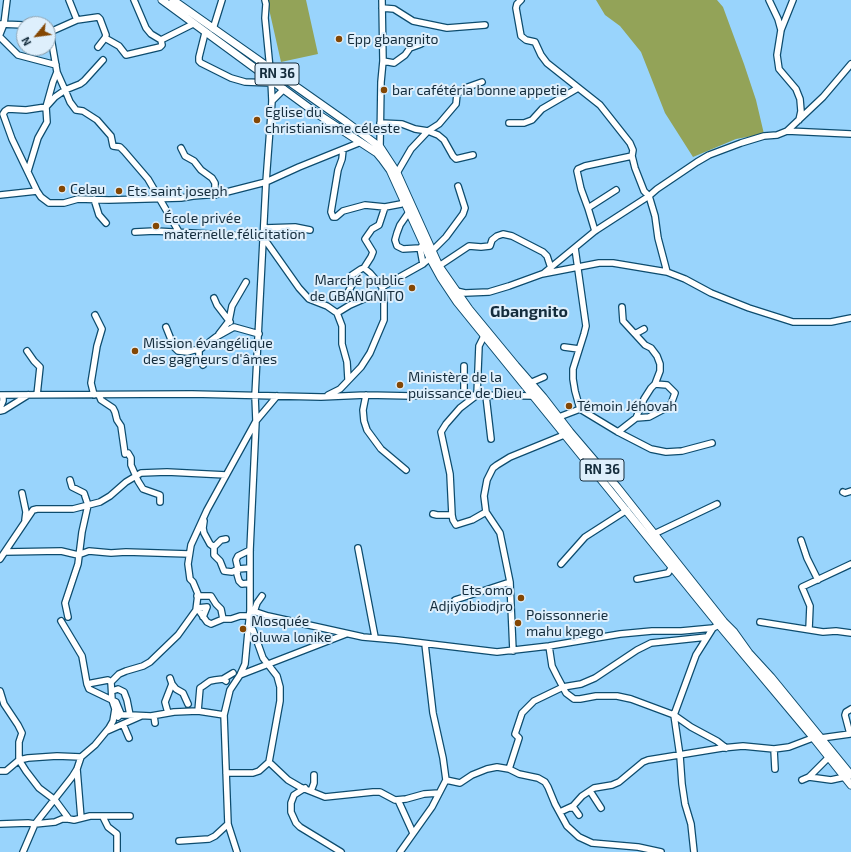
<!DOCTYPE html>
<meta charset="utf-8">
<style>
body{margin:0}
#map{position:relative;width:851px;height:852px;overflow:hidden;background:#99d4fc;font-family:"Exo 2",sans-serif}
canvas{display:block}
.north{position:absolute;left:16px;top:16px;width:40px;height:40px;box-sizing:border-box;background:#deeffc;border:1px solid #8da1af;border-radius:50%;rotate:241deg;font-size:11px;font-weight:700;line-height:16px;text-align:center;color:#142c3c}
.north::after{content:'';display:block;margin:auto;width:14px;height:18px;background:#844704;clip-path:polygon(50% 0,100% 100%,50% 72%,0 100%)}
</style>
<div id="map">
<canvas width="851" height="852"></canvas>
<div class="north">N</div>
</div>
<script>
const g = document.querySelector('canvas').getContext('2d');
g.lineJoin = 'round';
function fill(path, color) {
  g.fillStyle = color;
  g.fill(path, 'evenodd');
}
function poly(rows) {
  const path = new Path2D();
  for (const r of rows) {
    path.moveTo(r[0], r[1]);
    for (let i = 2; i < r.length; i += 2) path.lineTo(r[i], r[i + 1]);
  }
  return path;
}
function stroke(path, color, width, dash) {
  g.strokeStyle = color;
  g.lineWidth = width;
  g.lineCap = dash ? 'butt' : 'round';
  g.setLineDash(dash || []);
  g.stroke(path);
}
function drawText(font, color, halo, rows, align = 'center') {
  g.font = font + ' "Exo 2",sans-serif';
  g.lineWidth = 4;
  g.setLineDash([]);
  g.textBaseline = 'middle';
  g.strokeStyle = halo;
  g.fillStyle = color;
  for (const [text, x, y, turn = 0] of rows) {
    g.save();
    g.translate(x, y);
    g.rotate((+turn || 0) * Math.PI / 180);
    g.textAlign = isNaN(turn) ? turn : align;
    if (halo) g.strokeText(text, 0, 0);
    g.fillText(text, 0, 0);
    g.restore();
  }
}
fill(poly([
 [267,0,306,0,318,54,281,62],
 [596,0,717,0,723,7,744,64,756,100,764,134,736,139,693,157,665,113,641,52,620,26,605,15]
]), '#93a358');
const minor = poly([
 [69,0,77,20],
 [134,0,146,28,151,34,161,40,193,24],
 [265,0,266,4,265,18,270,69],
 [521,0,517,4,516,8,521,36,526,40,535,42,541,55,547,63,600,105,630,143,633,150,632,156,635,168,644,191,649,196,655,216,658,238,667,272],
 [769,0,778,19,781,30],
 [793,0,781,30,777,55,779,69,796,89,800,99,801,111,799,120],
 [382,8,394,9,413,21,447,28,485,25],
 [0,24,24,25],
 [213,29,222,0],
 [205,33,199,57,199,61,201,63,231,78,245,82,272,83],
 [0,34,4,24,7,0],
 [0,37,18,55,56,65],
 [105,38,119,46,126,55,160,47,162,45,161,40],
 [98,47,105,38,106,35,100,19,98,17,77,20,50,32,57,72,65,90,80,84,84,81,103,60],
 [383,61,394,63,405,55,410,48,421,44],
 [57,72,53,82,46,107,26,110,8,109,5,111,3,114,12,139,37,191,41,197,49,203,64,203,78,199,109,200,181,198,193,196,219,194,266,182,299,167,361,142],
 [272,101,284,89],
 [380,123,402,124,415,129,428,131,438,135,444,140,453,156,456,159,473,155],
 [509,123,524,123,532,120,542,109,578,88],
 [787,131,851,134],
 [380,147,381,82,383,61,382,0],
 [181,148,185,156,194,161,201,170,212,178,215,183,215,195],
 [343,150,342,159,338,170,331,212,333,217,336,217,343,211,365,205,385,207,401,204,404,201],
 [28,171,38,138,47,122,46,107,55,97,65,90,70,102,76,110,83,111,97,120,111,136,113,146,120,147,124,151,148,179,179,232],
 [397,173,411,149,428,131,439,124,456,104,457,94,465,88,482,82],
 [0,195,37,191],
 [94,199,99,215,106,223],
 [588,208,616,190],
 [409,212,400,225,397,233,395,240,397,246,403,249,420,248],
 [264,228,295,227,310,230],
 [595,231,588,208,581,189,577,171,578,169,585,166,632,156],
 [135,232,155,231,263,237,299,288,309,299,327,306,337,313,342,326,342,344,347,362,348,379],
 [422,246,420,248,423,264],
 [575,248,586,326,584,334,573,369,573,379,575,391,580,409,618,432,651,449,666,452,682,451,712,443],
 [433,253,433,250,446,237,463,214,465,208,458,186],
 [439,266,469,246,481,247,490,246,492,240,497,236,503,234,512,236,543,252,547,256,551,268],
 [364,268,371,257,373,252,365,239,372,229,379,225,385,207],
 [544,273,595,231,649,196,657,189,697,162,709,155,741,143,764,136,777,135,787,131,823,97,851,64],
 [456,291,465,293,489,292,509,286,542,274,599,263,613,263,667,272,685,279,711,293,749,308,793,322,831,322,851,318],
 [214,298,217,305,230,322],
 [356,302,350,297,348,292,352,285,351,280,352,275,361,269,364,268,370,273,382,287,423,264,430,258],
 [622,307,623,321,645,345,651,348,657,356,660,364,660,371,655,384],
 [337,313,350,305,373,295,379,296,384,300],
 [166,327,174,347,178,351,187,352,194,350,199,350],
 [219,334,229,321,232,306,246,282],
 [635,334,644,329],
 [564,347,579,349],
 [27,351,34,361,40,367,37,395],
 [203,365,199,357,199,350,216,337,234,327,259,334],
 [530,383,544,377],
 [0,395,192,394,321,397,366,395,412,396,477,395,533,396],
 [94,395,91,383,97,346,102,329,95,315],
 [99,395,101,400,113,408,115,412,117,420,121,426,125,454,128,453,131,458,131,465,138,481,143,489,160,495,160,502],
 [328,395,340,389,361,367,370,353,384,320,384,300,382,287],
 [366,395,363,410,364,421,367,430,381,449,406,470],
 [464,395,464,366],
 [486,396,491,439],
 [0,408,3,401,3,395],
 [0,411,4,410,28,395],
 [559,417,580,409],
 [618,432,636,418,649,417,666,408,671,404,675,393,667,385,655,384,651,388,644,399,636,418],
 [843,492,845,493,851,491],
 [22,493,26,512,25,520],
 [433,514,437,515,452,515,453,520,456,525,472,520,486,512],
 [452,515,450,474,441,432,446,424,460,408,477,395,479,346,484,336],
 [204,521,203,528,204,533,210,544,214,547],
 [654,534,717,504],
 [226,539,221,540,214,547,214,555,220,561,224,571,232,572,238,569,236,560,238,556,250,550],
 [801,540,807,558,818,580],
 [358,548,375,637],
 [5,552,61,551,78,555,89,551,111,553,126,552,189,554],
 [0,559,33,510,37,509,73,509,100,502,110,496,126,482,141,473,167,472,226,475],
 [561,564,585,537,627,510],
 [637,579,668,573,672,567],
 [250,583,242,584,239,581,237,574,238,569,250,568],
 [197,596,211,596,216,604,221,609,223,619],
 [455,600,510,582],
 [197,608,207,622,211,624,223,619,231,619,240,616,248,616],
 [197,608,207,607,203,617],
 [250,610,268,616,363,637,397,640,497,652,549,646,620,634,652,631,681,631,713,628,719,625],
 [254,612,257,603,262,596],
 [68,617,65,603,78,564,82,532,88,505,84,493,72,487,70,480],
 [61,621,82,656,87,684,89,689,116,702,121,714],
 [760,622,823,632,836,631,851,633],
 [809,629,810,606,802,587,851,564],
 [549,646,552,666,557,676,566,693,574,699,580,699,596,696,617,696,631,699,674,715,691,727,717,741,726,748],
 [513,651,510,582,500,533,486,512,484,496,487,480,493,468,497,465,510,457,564,435],
 [240,675,346,634],
 [170,678,172,684,176,689,183,693,188,704],
 [223,679,233,673],
 [87,684,108,680,111,682],
 [0,691,4,704,18,725,22,733,19,742,19,760,26,771,39,788,55,800,69,819],
 [112,691,118,689,124,692,127,700,130,715],
 [198,711,200,688,203,686,210,681,215,680,223,679,226,681],
 [168,713,165,702,172,684],
 [120,715,115,709,112,700,111,682,119,674,126,671,143,666,150,662,178,635,196,610,198,594,193,582,190,579,188,564,191,545,207,510,256,421,277,396],
 [154,716,155,723],
 [118,717,120,715,130,715,151,716,174,712,198,711,224,715],
 [123,724,129,738],
 [107,731,141,716],
 [821,738,850,734,845,715,846,712,851,709],
 [774,749,775,769],
 [269,762,288,780,300,787,325,797,373,792,380,792,395,800,406,799,424,794,439,793],
 [77,769,81,818],
 [509,769,519,738,515,734,522,713,534,701,563,687,581,684,595,678,637,650,651,643,707,637],
 [0,771,6,771,19,760,28,758,57,756,81,757],
 [226,773,253,773,259,771,269,762,280,701,280,687,277,676,263,658,253,630,247,627],
 [809,777,831,780,845,777],
 [446,780,460,783,472,775,487,769,497,767,509,769,519,774,538,778,545,782,548,787,555,804,567,826,579,837,592,843,638,847,661,852],
 [802,780,809,777,829,757],
 [305,788,294,795,291,803,291,812,296,823,300,827,341,852],
 [311,791,314,783,314,775],
 [590,791,601,808],
 [398,800,413,833],
 [569,808,574,808,579,815],
 [560,812,573,806,582,796,594,788,612,785,619,782,643,762,648,760,722,748,743,746,774,749,789,747,810,739,812,736],
 [103,817,108,827,117,834,117,852],
 [0,824,28,823,35,824,55,822,62,819,69,819,74,820,90,816,130,816],
 [179,841,209,839,215,836,228,824],
 [23,852,35,824,72,777,77,769,81,757,95,745,109,728,113,721,115,709],
 [237,852,228,824,224,715,230,690,240,675,245,664,250,610,250,550,256,421,255,396,266,182,272,101,271,80],
 [400,852,432,807,446,780,443,758,433,713,425,644],
 [694,852,691,824,685,804,682,784,680,756,674,715,696,655,713,628]
]);
const major = poly([
 [162,0,316,113,377,153,382,159,390,170,430,258,441,278,457,302,719,625,812,736,851,785],
 [173,0,345,121,380,147,397,173,439,266,469,309,516,366,543,397,570,432,617,487,724,622,734,632,749,653,771,677,851,775]
]);
stroke(minor, '#0d4c6e', 8);
stroke(major, '#0d4c6e', 9);
stroke(minor, '#fff', 5.5);
stroke(major, '#fff', 7);
for (const [x, y, r, color] of [
 [339,39,4,"#844704"],
 [384,90,4,"#844704"],
 [257,120,4,"#844704"],
 [62,189,4,"#844704"],
 [119,191,4,"#844704"],
 [156,226,4,"#844704"],
 [412,288,4,"#844704"],
 [135,351,4,"#844704"],
 [400,385,4,"#844704"],
 [569,406,4,"#844704"],
 [521,598,4,"#844704"],
 [518,623,4,"#844704"],
 [243,629,4,"#844704"]
]) {
  const dot = new Path2D();
  dot.arc(x, y, r, 0, 2 * Math.PI);
  g.fillStyle = color;
  g.fill(dot);
  stroke(dot, '#deeffc', 1.5);
}
for (const [x, y, w] of [
 [277,74,44],
 [602,470,44]
]) {
  const box = new Path2D();
  box.roundRect(x - w / 2, y - 11, w, 22, 3);
  g.fillStyle = '#deeffc';
  g.fill(box);
  stroke(box, '#142c3c', 1);
}
drawText('bold 13px', '#142c3c', null, [
 ["RN 36",277,74],
 ["RN 36",602,470]
]);
drawText('14px', '#142c3c', '#deeffc', [
 ["Epp gbangnito",347,39],
 ["bar cafétéria bonne appetie",392,90],
 ["Eglise du",265,112],
 ["christianisme céleste",265,128],
 ["Celau",70,189],
 ["Ets saint joseph",127,191],
 ["École privée",164,218],
 ["maternelle félicitation",164,234],
 ["Marché public",404,280,"right"],
 ["de GBANGNITO",404,296,"right"],
 ["Mission évangélique",143,343],
 ["des gagneurs d'âmes",143,359],
 ["Ministère de la",408,377],
 ["puissance de Dieu",408,393],
 ["Témoin Jéhovah",577,406],
 ["Ets omo",513,590,"right"],
 ["Adjiyobiodjro",513,606,"right"],
 ["Poissonnerie",526,615],
 ["mahu kpego",526,631],
 ["Mosquée",251,621],
 ["oluwa lonike",251,637]
], 'left');
drawText('bold 16px', '#142c3c', '#deeffc', [
 ["Gbangnito",529,312]
]);
</script>
